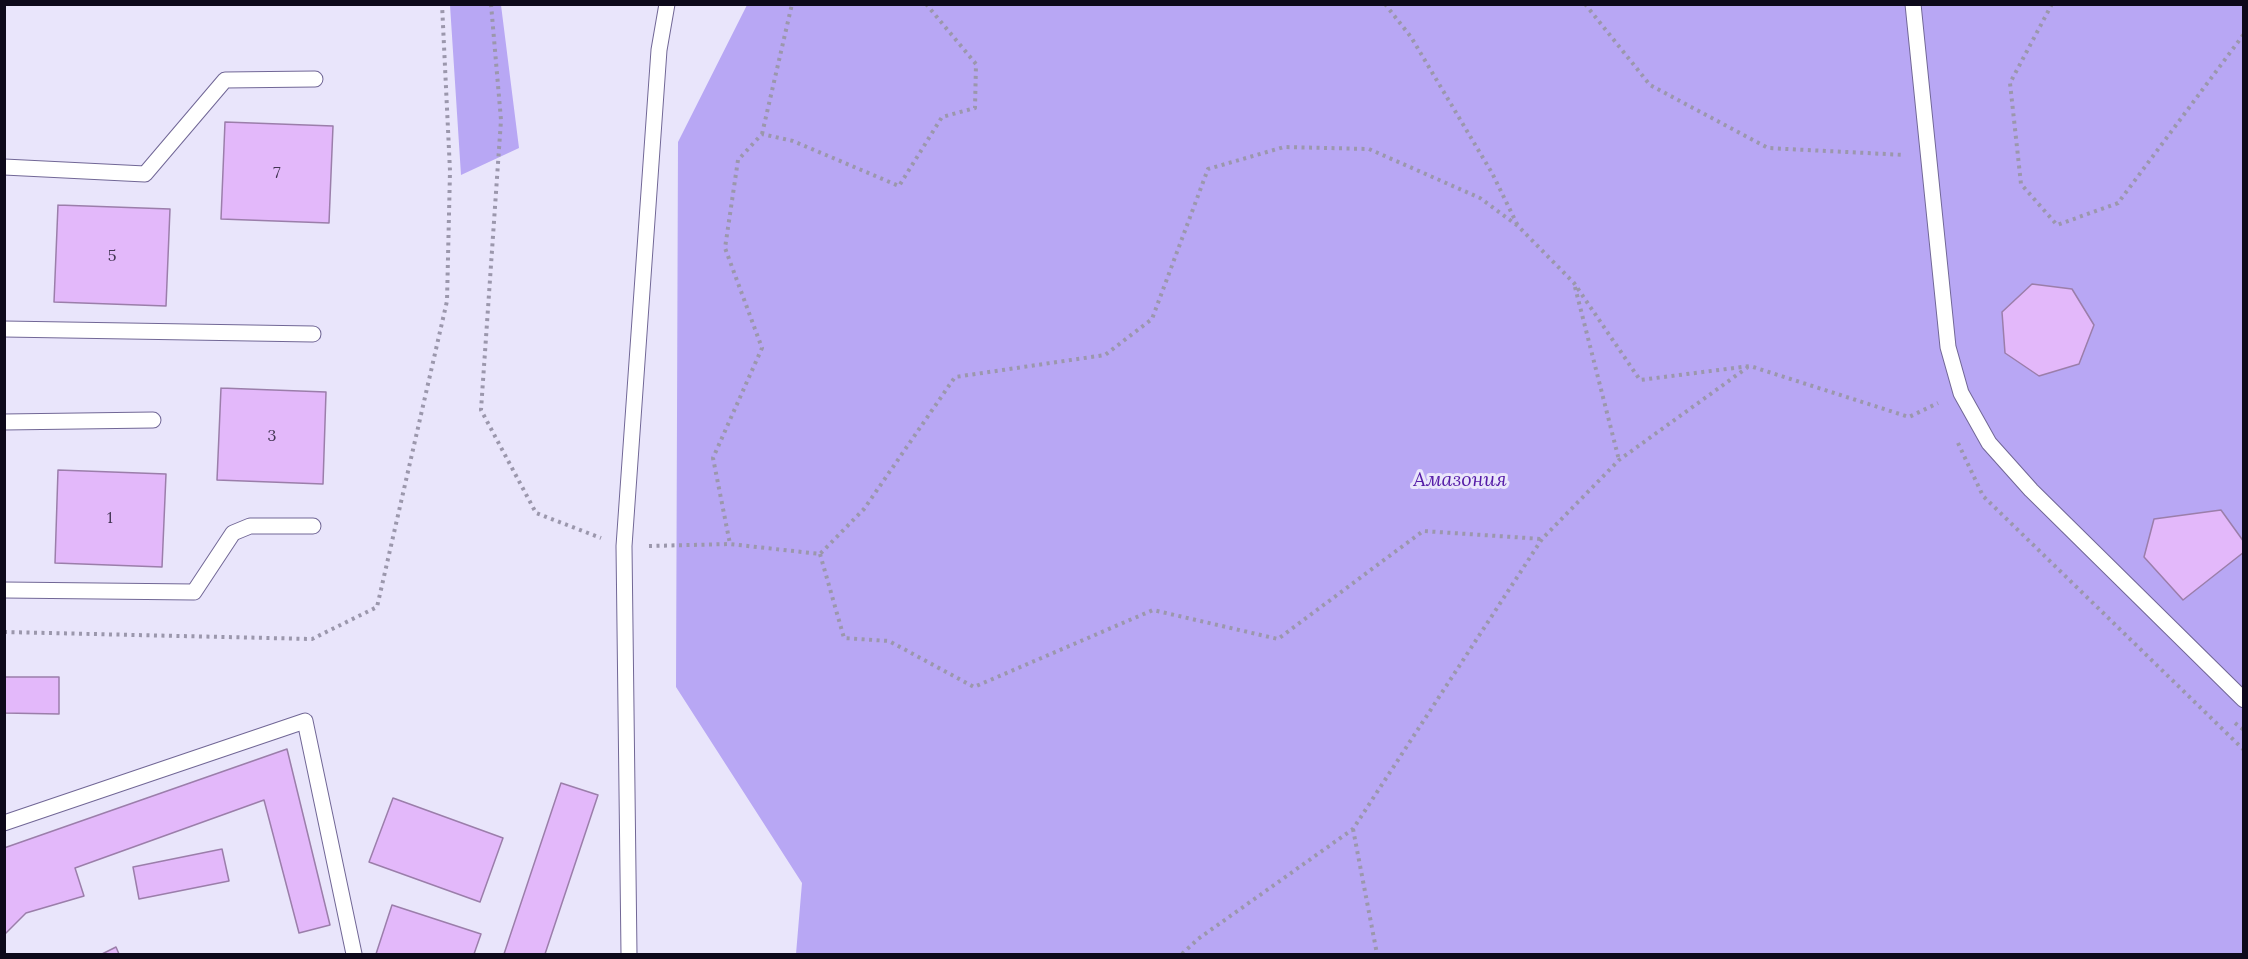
<!DOCTYPE html>
<meta charset="utf-8">
<style>
body{margin:0}
#map{position:relative;width:2248px;height:959px;overflow:hidden;background:#e9e5fb;font-family:Lora,serif}
canvas{display:block}
.frame{position:absolute;inset:0;border:6px solid #0d091a;pointer-events:none}
</style>
<div id="map">
<canvas width="2248" height="959"></canvas>
<div class="frame"></div>
</div>
<script>
const g = document.querySelector('canvas').getContext('2d');
g.lineJoin = 'round';
function fill(path, color) {
  g.fillStyle = color;
  g.fill(path, 'evenodd');
}
function poly(rows) {
  const path = new Path2D();
  for (const r of rows) {
    path.moveTo(r[0], r[1]);
    for (let i = 2; i < r.length; i += 2) path.lineTo(r[i], r[i + 1]);
  }
  return path;
}
function stroke(path, color, width, dash) {
  g.strokeStyle = color;
  g.lineWidth = width;
  g.lineCap = dash ? 'butt' : 'round';
  g.setLineDash(dash || []);
  g.stroke(path);
}
function drawText(font, color, halo, rows, align = 'center') {
  g.font = font + ' Lora,serif';
  g.lineWidth = 6;
  g.setLineDash([]);
  g.textBaseline = 'middle';
  g.strokeStyle = halo;
  g.fillStyle = color;
  for (const [text, x, y, turn = 0] of rows) {
    g.save();
    g.translate(x, y);
    g.rotate((+turn || 0) * Math.PI / 180);
    g.textAlign = isNaN(turn) ? turn : align;
    if (halo) g.strokeText(text, 0, 0);
    g.fillText(text, 0, 0);
    g.restore();
  }
}
fill(poly([
 [450,5,501,5,519,148,461,175],
 [747,5,2243,5,2243,954,796,954,802,883,676,687,678,142]
]), '#b8a7f4');
const building = poly([
 [225,122,333,126,329,223,221,219,225,122],
 [58,205,170,209,166,306,54,302,58,205],
 [2032,284,2072,289,2094,325,2079,364,2039,376,2005,353,2002,312,2032,284],
 [221,388,326,392,323,484,217,480,221,388],
 [58,470,166,474,162,567,55,563,58,470],
 [2221,510,2244,542,2244,552,2183,600,2144,557,2154,519,2221,510],
 [4,677,59,677,59,714,4,713,4,677],
 [287,749,330,925,299,933,264,800,75,868,84,896,26,913,4,935,4,848,287,749],
 [561,783,598,795,545,954,504,954,561,783],
 [393,798,503,838,480,902,369,862,393,798],
 [222,849,229,881,139,899,133,867,222,849],
 [392,905,481,934,474,954,376,954,392,905],
 [116,947,119,954,102,954,116,947]
]);
fill(building, '#e3b8fa');
stroke(building, '#9b7eaa', 1.5);
const service = poly([
 [1913,4,1948,347,1961,393,1989,443,2031,490,2244,700],
 [4,167,145,174,225,80,315,79],
 [4,329,313,334],
 [4,422,153,420],
 [4,590,194,592,233,533,250,526,313,526],
 [4,823,305,721,354,954],
 [629,954,624,546,659,50,667,4]
]);
stroke(service, '#716796', 17);
stroke(poly([
 [491,4,501,120,481,410,536,513,601,538],
 [926,4,976,64,975,108,942,117,899,186,793,141,762,134,738,160,725,248,762,348,713,458,730,544,820,554,864,509,955,377,1105,355,1152,319,1208,169,1284,147,1369,149,1480,198,1518,226,1574,283,1640,380,1750,366,1909,417,1938,403],
 [1385,4,1411,37,1492,173,1518,226],
 [1585,4,1650,85,1768,148,1905,155],
 [2052,4,2010,83,2021,184,2057,225,2118,203,2244,34],
 [762,134,792,4],
 [1575,287,1619,460],
 [1958,443,1983,496,2244,750],
 [649,546,730,544],
 [820,554,844,638,889,641,974,687,1153,610,1278,639,1423,531,1542,539],
 [4,632,312,639,377,607,447,301,450,171,442,4],
 [2235,723,2244,730],
 [1353,829,1377,954],
 [1182,954,1198,939,1353,829,1542,539,1619,460,1748,367]
]), '#9b97ac', 4, [3, 4.5]);
stroke(service, '#fff', 15);
drawText('16px', '#423552', null, [
 ["7",277,173],
 ["5",112,256],
 ["3",272,436],
 ["1",110,518]
]);
drawText('italic 20px', '#551ca7', '#e9e5fb', [
 ["Амазония",1460,480]
]);
</script>
